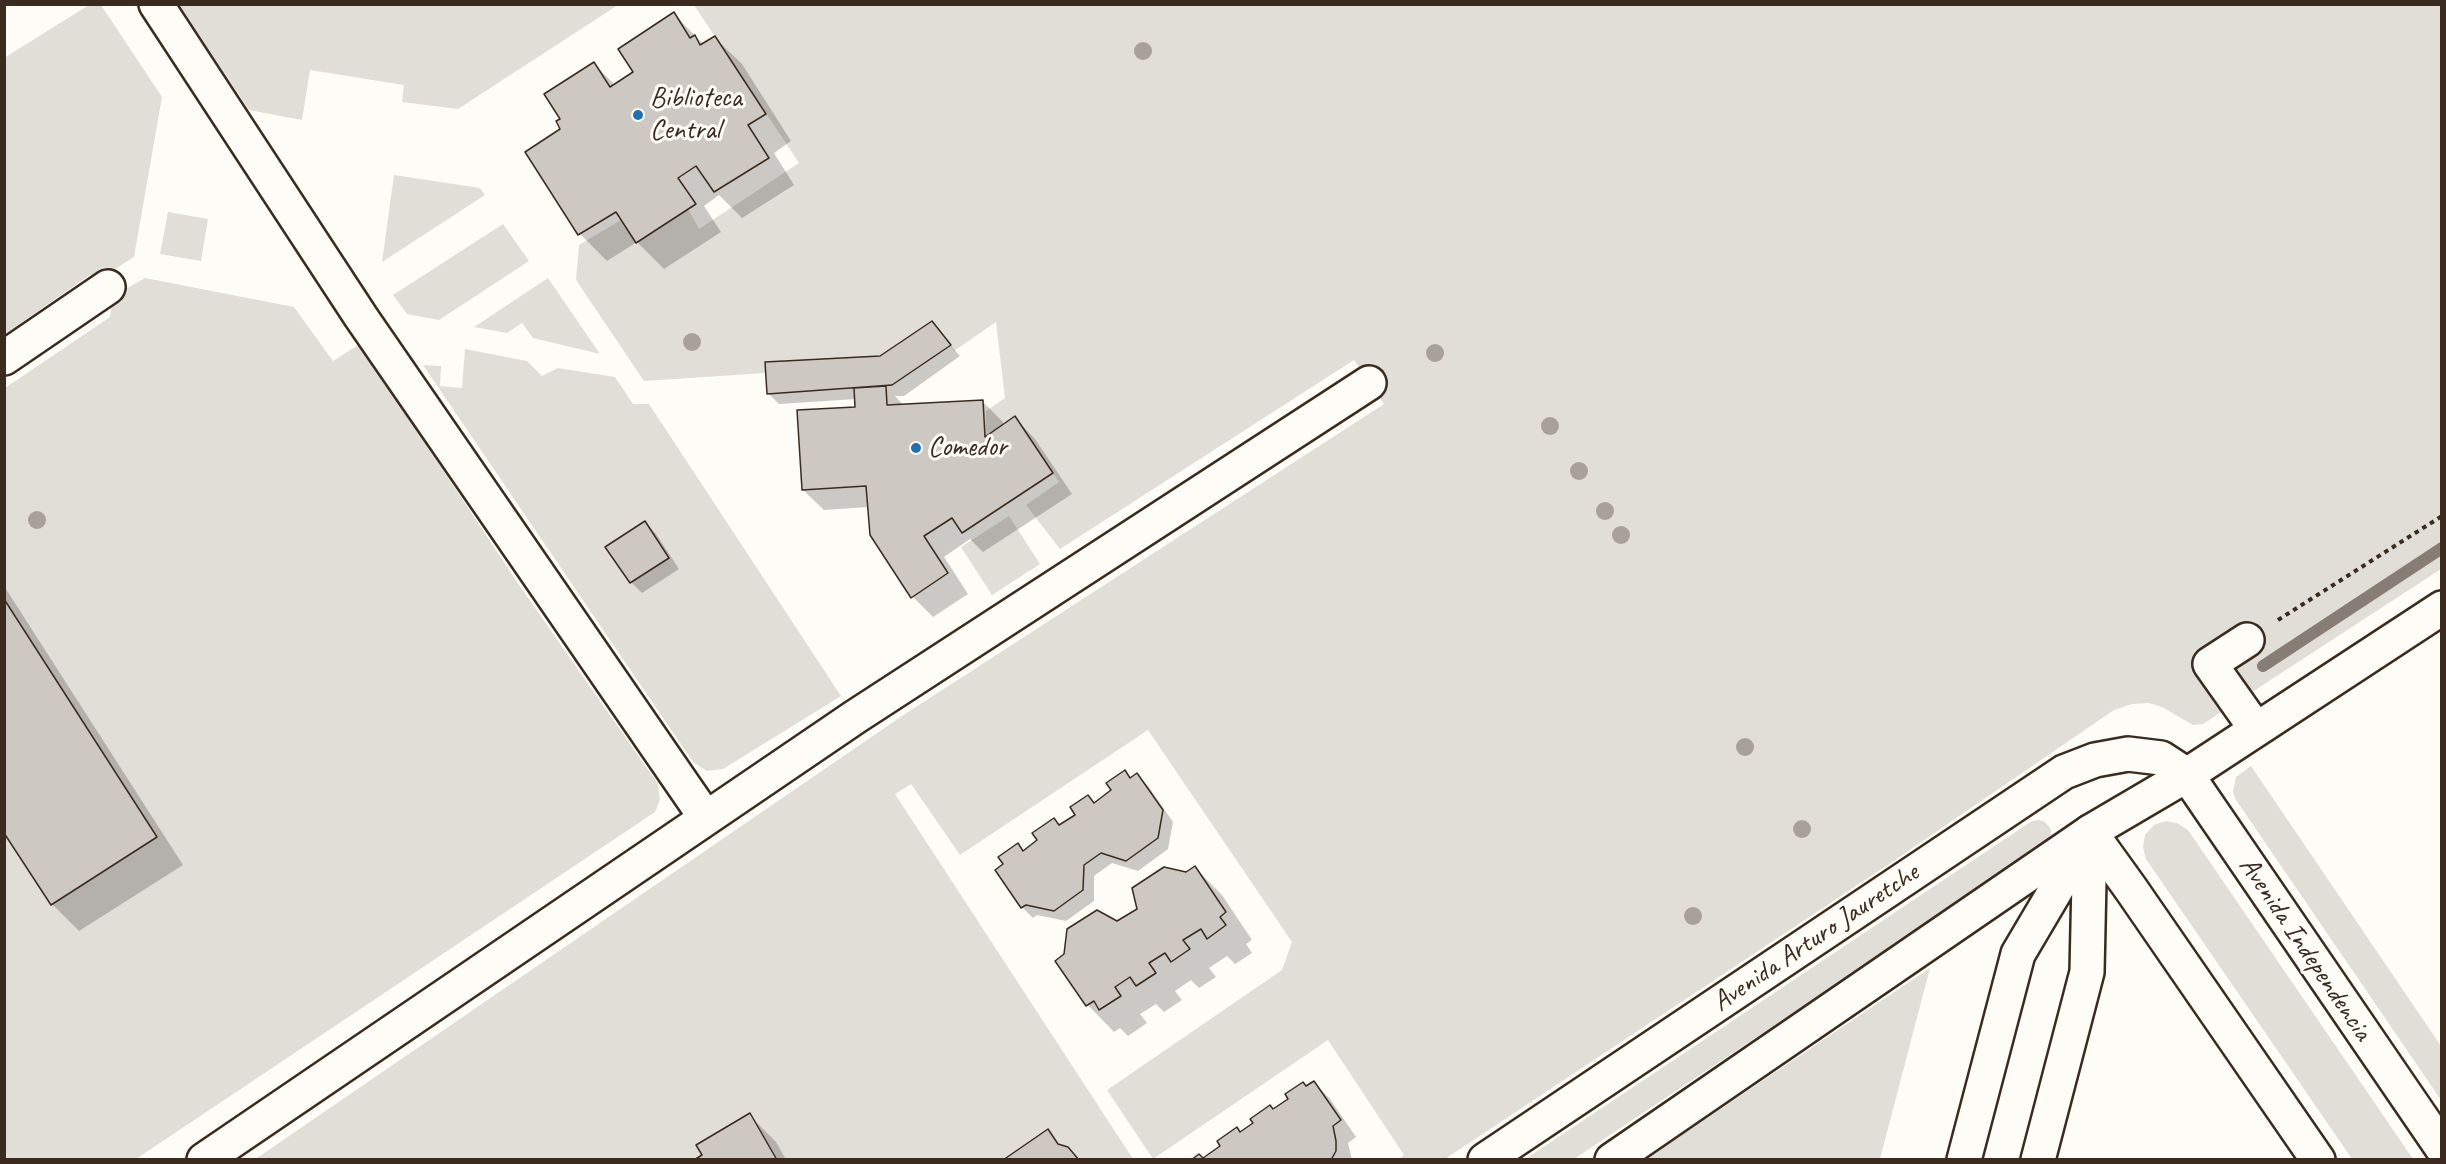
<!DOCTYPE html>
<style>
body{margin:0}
#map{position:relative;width:2446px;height:1164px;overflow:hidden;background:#fdfcf7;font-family:Caveat,sans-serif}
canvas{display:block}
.frame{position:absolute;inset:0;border:6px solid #3b2a1e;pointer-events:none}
</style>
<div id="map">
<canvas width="2446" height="1164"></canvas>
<div class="frame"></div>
</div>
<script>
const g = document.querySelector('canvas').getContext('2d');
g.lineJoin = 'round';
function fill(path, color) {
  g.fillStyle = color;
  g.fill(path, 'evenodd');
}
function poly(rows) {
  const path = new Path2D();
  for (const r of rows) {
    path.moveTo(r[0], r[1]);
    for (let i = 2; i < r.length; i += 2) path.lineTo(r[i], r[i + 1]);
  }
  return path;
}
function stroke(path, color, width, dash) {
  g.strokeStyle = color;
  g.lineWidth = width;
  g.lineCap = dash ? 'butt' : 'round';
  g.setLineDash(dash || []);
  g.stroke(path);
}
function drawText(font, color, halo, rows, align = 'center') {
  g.font = font + ' Caveat,sans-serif';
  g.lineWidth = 6;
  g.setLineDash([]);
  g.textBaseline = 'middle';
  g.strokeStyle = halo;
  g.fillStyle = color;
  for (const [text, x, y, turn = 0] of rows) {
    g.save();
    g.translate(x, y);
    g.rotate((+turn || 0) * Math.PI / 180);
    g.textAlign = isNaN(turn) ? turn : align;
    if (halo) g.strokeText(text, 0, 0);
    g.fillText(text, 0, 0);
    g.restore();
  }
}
fill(poly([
 [89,5,101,5,162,97,134,257,102,277,90,275,5,334,4,58],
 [179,5,618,5,458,109,402,102,404,85,310,70,302,120,249,110],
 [694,5,2441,5,2441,569,2203,724,2193,725,2162,707,2149,703,2132,704,2114,710,1895,860,1445,1159,1399,1159,1404,1155,1328,1040,1153,1159,1107,1090,1282,970,1292,942,1148,730,960,855,911,784,895,794,1133,1159,254,1160,902,716,1384,404,1354,360,1060,549,1026,505,1059,482,1015,417,985,437,986,411,1005,398,996,322,954,351,931,321,880,356,765,362,765,373,644,381,576,280,579,245,621,220,636,242,688,209,699,229,799,163],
 [394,175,480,188,485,195,382,262],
 [168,212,208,219,201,261,160,254],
 [503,224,529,261,439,320,407,314,393,295],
 [145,278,294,307,333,361,360,344,517,582,658,784,660,800,655,812,136,1159,5,1160,5,388,110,317,113,296],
 [548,278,600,354,533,338,522,323,507,333,474,327],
 [465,349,527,361,542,376,558,368,615,377,633,404,649,404,841,696,723,769,707,771,693,762,423,365,441,366,440,386,462,388],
 [1009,516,1040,564,992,595,961,547],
 [2251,766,2441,1046,2441,1100,2236,800,2233,792,2236,777],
 [2038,820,2044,821,2051,829,2050,838,2046,844,1574,1159,1524,1160,2032,821],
 [2166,821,2177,823,2188,830,2413,1159,2352,1159,2146,859,2143,847,2145,835,2154,825],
 [1930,968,1880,1159,1646,1159]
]), '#e1ded7');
fill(poly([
 [674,14,704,45,715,38,742,64,791,141,774,153,794,185,742,218,719,195,704,206,721,232,664,269,637,242,607,261,580,234,562,119,594,64,616,86,635,73],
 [931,323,960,356,904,396,895,396,904,406,982,401,1003,422,1003,426,1015,418,1035,439,1072,494,983,552,970,539,944,557,968,594,933,617,913,597,869,507,824,510,803,490,856,408,856,399,779,404,768,393,881,357],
 [645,523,656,534,679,569,642,593,631,582],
 [4,586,183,865,79,931,52,904,4,830],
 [1125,772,1131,779,1137,775,1148,786,1173,822,1168,849,1138,871,1112,863,1094,876,1094,901,1066,921,1037,915,1033,918,1022,907,997,871,1005,865,1017,845,1024,852,1077,816,1088,797,1095,804,1113,791],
 [1195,868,1222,895,1252,940,1246,944,1252,953,1235,964,1227,956,1209,968,1216,977,1199,988,1191,980,1175,991,1182,1000,1164,1012,1156,1004,1140,1014,1147,1023,1128,1036,1120,1028,1114,1032,1088,1005,1117,923],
 [1314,1083,1330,1099,1356,1137,1348,1143,1352,1160,1203,1160],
 [749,1115,776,1142,786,1160,697,1160]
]), '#0003');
stroke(poly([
 [2263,666,2442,548]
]), '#887d74', 12);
const building = poly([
 [674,12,690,38,695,35,700,45,715,36,766,114,748,125,769,158,714,192,696,166,678,178,696,204,636,243,616,212,578,235,525,152,560,129,556,121,560,119,544,94,594,62,610,87,633,72,618,49,674,12],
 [932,321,951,345,892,385,767,394,765,362,880,356,932,321],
 [886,386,887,405,983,400,985,437,1015,416,1053,473,962,533,952,518,924,536,948,573,911,598,870,535,866,486,802,490,797,410,855,407,854,388,886,386],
 [645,521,669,558,630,583,605,547,645,521],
 [4,599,157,837,51,905,4,833,4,599],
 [1125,770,1130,778,1137,773,1163,810,1158,838,1126,861,1101,853,1084,865,1083,890,1054,911,1026,905,1021,908,995,870,1003,864,998,857,1018,843,1023,851,1037,840,1032,833,1054,818,1059,825,1075,815,1070,807,1088,795,1094,803,1111,790,1106,783,1125,770],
 [1195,866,1226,912,1220,917,1226,925,1207,939,1201,929,1183,940,1190,949,1171,962,1165,953,1149,963,1156,973,1136,986,1130,977,1115,987,1121,996,1099,1010,1094,1001,1086,1006,1055,961,1064,954,1067,929,1097,910,1117,921,1137,909,1132,888,1164,867,1186,872,1195,866],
 [1314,1081,1341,1120,1333,1126,1336,1141,1336,1151,1331,1160,1191,1160,1199,1154,1203,1158,1220,1146,1217,1141,1237,1127,1240,1132,1253,1123,1250,1119,1270,1105,1273,1109,1288,1099,1285,1094,1303,1082,1306,1086,1314,1081],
 [750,1113,777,1160,694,1160,702,1155,696,1145,750,1113],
 [1048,1129,1058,1144,1068,1147,1079,1160,1003,1160,1048,1129]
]);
fill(building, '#cdc8c2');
stroke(building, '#3b2a1e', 1.5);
const minor = poly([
 [156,4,361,317,706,818],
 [4,358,108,287],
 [2247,640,2210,664,2256,729],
 [204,1160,855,717,1369,383],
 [1964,1160,2018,954,2090,832,2187,775,2442,608],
 [2038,1160,2087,972,2090,834]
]);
const major = poly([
 [1485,1160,2064,772,2095,760,2128,754,2161,758,2187,775,2442,1148],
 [1612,1160,2090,832,2131,889,2318,1160]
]);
stroke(minor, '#3b2a1e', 38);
stroke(major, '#3b2a1e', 38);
stroke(poly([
 [2278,620,2442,516]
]), '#3b2a1e', 4, [4.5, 4.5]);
stroke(minor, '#fdfcf7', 33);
stroke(major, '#fdfcf7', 33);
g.fillStyle = '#a9a199';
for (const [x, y] of [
 [1143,51],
 [692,342],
 [1435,353],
 [1550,426],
 [1579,471],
 [1605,511],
 [37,520],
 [1621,535],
 [1745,747],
 [1802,829],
 [1693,916]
]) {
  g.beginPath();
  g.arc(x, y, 9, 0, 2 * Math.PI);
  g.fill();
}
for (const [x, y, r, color] of [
 [638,115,6,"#1f6fb2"],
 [916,448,6,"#1f6fb2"]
]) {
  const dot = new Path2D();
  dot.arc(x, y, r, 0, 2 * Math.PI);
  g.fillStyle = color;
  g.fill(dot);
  stroke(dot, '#fdfcf7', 2);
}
drawText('28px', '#3b2a1e', '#fdfcf7', [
 ["Biblioteca",650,99],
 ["Central",650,131],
 ["Comedor",928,448]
], 'left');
drawText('28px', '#3b2a1e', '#fdfcf7', [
 ["Avenida Arturo Jauretche",1816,938,-34],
 ["Avenida Independencia",2305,949,56]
]);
</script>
